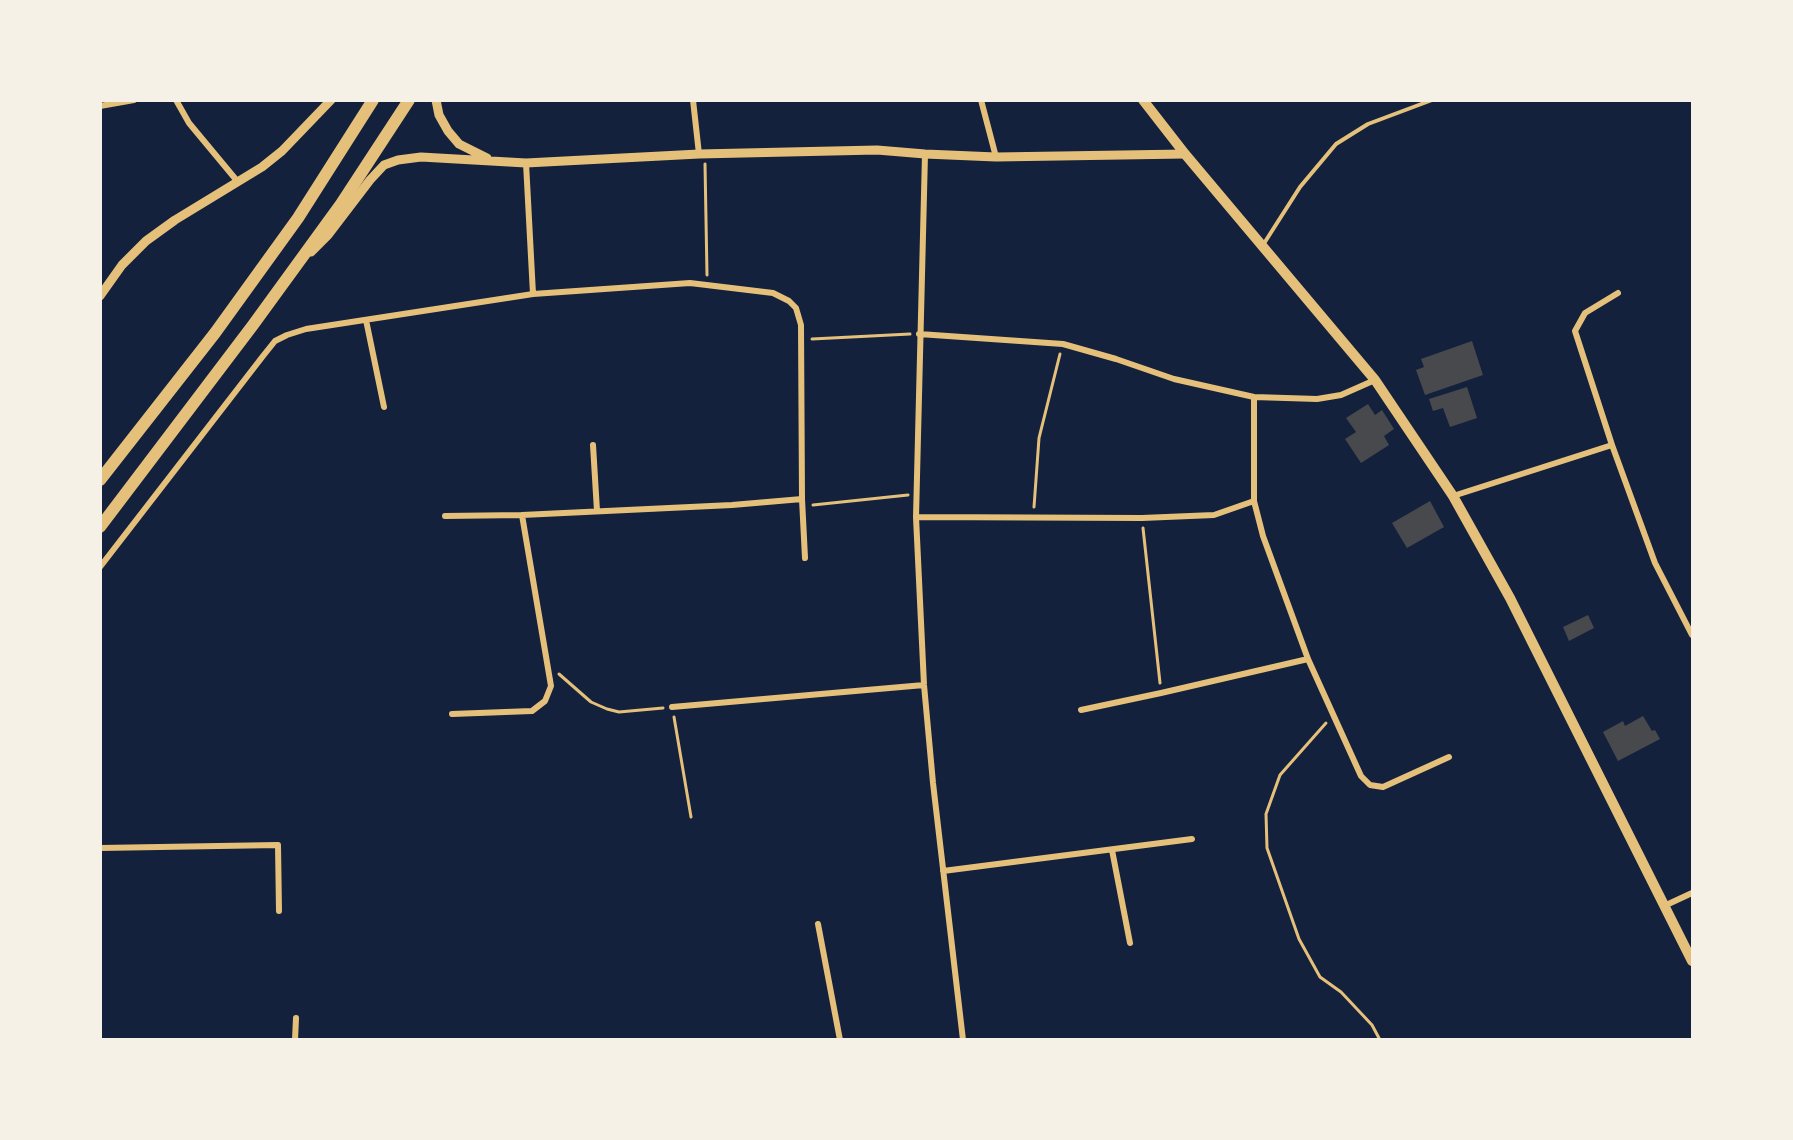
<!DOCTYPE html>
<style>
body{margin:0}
#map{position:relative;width:1793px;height:1140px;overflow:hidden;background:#14213d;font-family:Roboto,sans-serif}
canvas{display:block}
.frame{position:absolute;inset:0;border:102px solid #f6f1e7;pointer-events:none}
</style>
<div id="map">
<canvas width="1793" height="1140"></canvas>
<div class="frame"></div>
</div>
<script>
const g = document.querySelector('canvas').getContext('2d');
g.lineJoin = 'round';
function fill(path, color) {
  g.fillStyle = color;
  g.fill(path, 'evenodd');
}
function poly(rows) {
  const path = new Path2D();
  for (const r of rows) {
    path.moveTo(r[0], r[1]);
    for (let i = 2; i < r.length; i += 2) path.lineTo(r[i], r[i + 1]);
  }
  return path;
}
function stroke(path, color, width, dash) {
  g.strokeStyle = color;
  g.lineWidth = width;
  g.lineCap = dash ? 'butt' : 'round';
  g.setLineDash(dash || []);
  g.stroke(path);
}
fill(poly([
 [1472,341,1483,375,1425,395,1416,370,1424,367,1421,359],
 [1467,387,1477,418,1450,427,1443,408,1433,411,1429,399],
 [1368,404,1375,415,1382,410,1394,429,1384,436,1389,445,1361,463,1345,439,1356,432,1346,418],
 [1430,501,1444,527,1407,548,1392,523],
 [1588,615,1594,628,1569,641,1563,627],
 [1643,716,1652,731,1655,730,1660,739,1618,761,1603,732,1623,721,1625,726]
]), '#48494c');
stroke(poly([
 [705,164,707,275],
 [812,339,910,334],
 [813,505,908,495],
 [1034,507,1039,438,1060,354],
 [1143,528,1160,683],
 [559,674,591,702,607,709,619,712,663,708],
 [674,717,691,817],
 [1326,723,1280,775,1266,814,1267,848,1299,939,1320,977,1341,992,1372,1025,1380,1040]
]), '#e5c07b', 3);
stroke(poly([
 [1263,245,1300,187,1336,144,1368,124,1432,100]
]), '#e5c07b', 4);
stroke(poly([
 [176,100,189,123,238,182],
 [693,100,699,154],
 [981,100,996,157],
 [100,106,134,100],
 [925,154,916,517,924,685,933,783,963,1040],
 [526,163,533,294],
 [1618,293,1585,313,1575,331,1612,445,1655,563,1692,635],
 [366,320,384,407],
 [919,334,1063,344,1116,359,1174,379,1254,397,1317,399,1341,395,1375,380],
 [1254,397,1254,501,1263,536,1308,659,1361,776,1370,785,1383,787,1449,757],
 [593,445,597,511],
 [1453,496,1612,445],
 [445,516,522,515,732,505,802,499],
 [916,517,1142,518,1214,515,1254,501],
 [100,567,263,356,275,341,287,335,306,329,533,294,690,283,773,293,789,301,796,308,801,325,802,499,805,558],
 [672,707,924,685],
 [1081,710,1161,693,1308,659],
 [452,714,532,711,545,701,551,686,522,515],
 [100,848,278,845,279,911],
 [1112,850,1130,943],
 [943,871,1192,839],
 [1664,906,1692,893],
 [818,924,840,1040],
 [295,1040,296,1018]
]), '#e5c07b', 6);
stroke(poly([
 [436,100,439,115,448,131,459,144,487,158],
 [311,252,328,235,370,180,384,165,398,160,421,157,526,163,699,154,877,150,925,154,996,157,1185,154],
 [100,296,122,265,146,241,175,220,262,167,282,151,331,100]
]), '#e5c07b', 9);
stroke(poly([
 [1143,100,1185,154,1375,380,1453,496,1510,598,1692,961]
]), '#e5c07b', 10);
stroke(poly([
 [100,480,215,333,298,218,373,100],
 [100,527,253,325,341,204,409,100]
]), '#e5c07b', 12);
</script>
